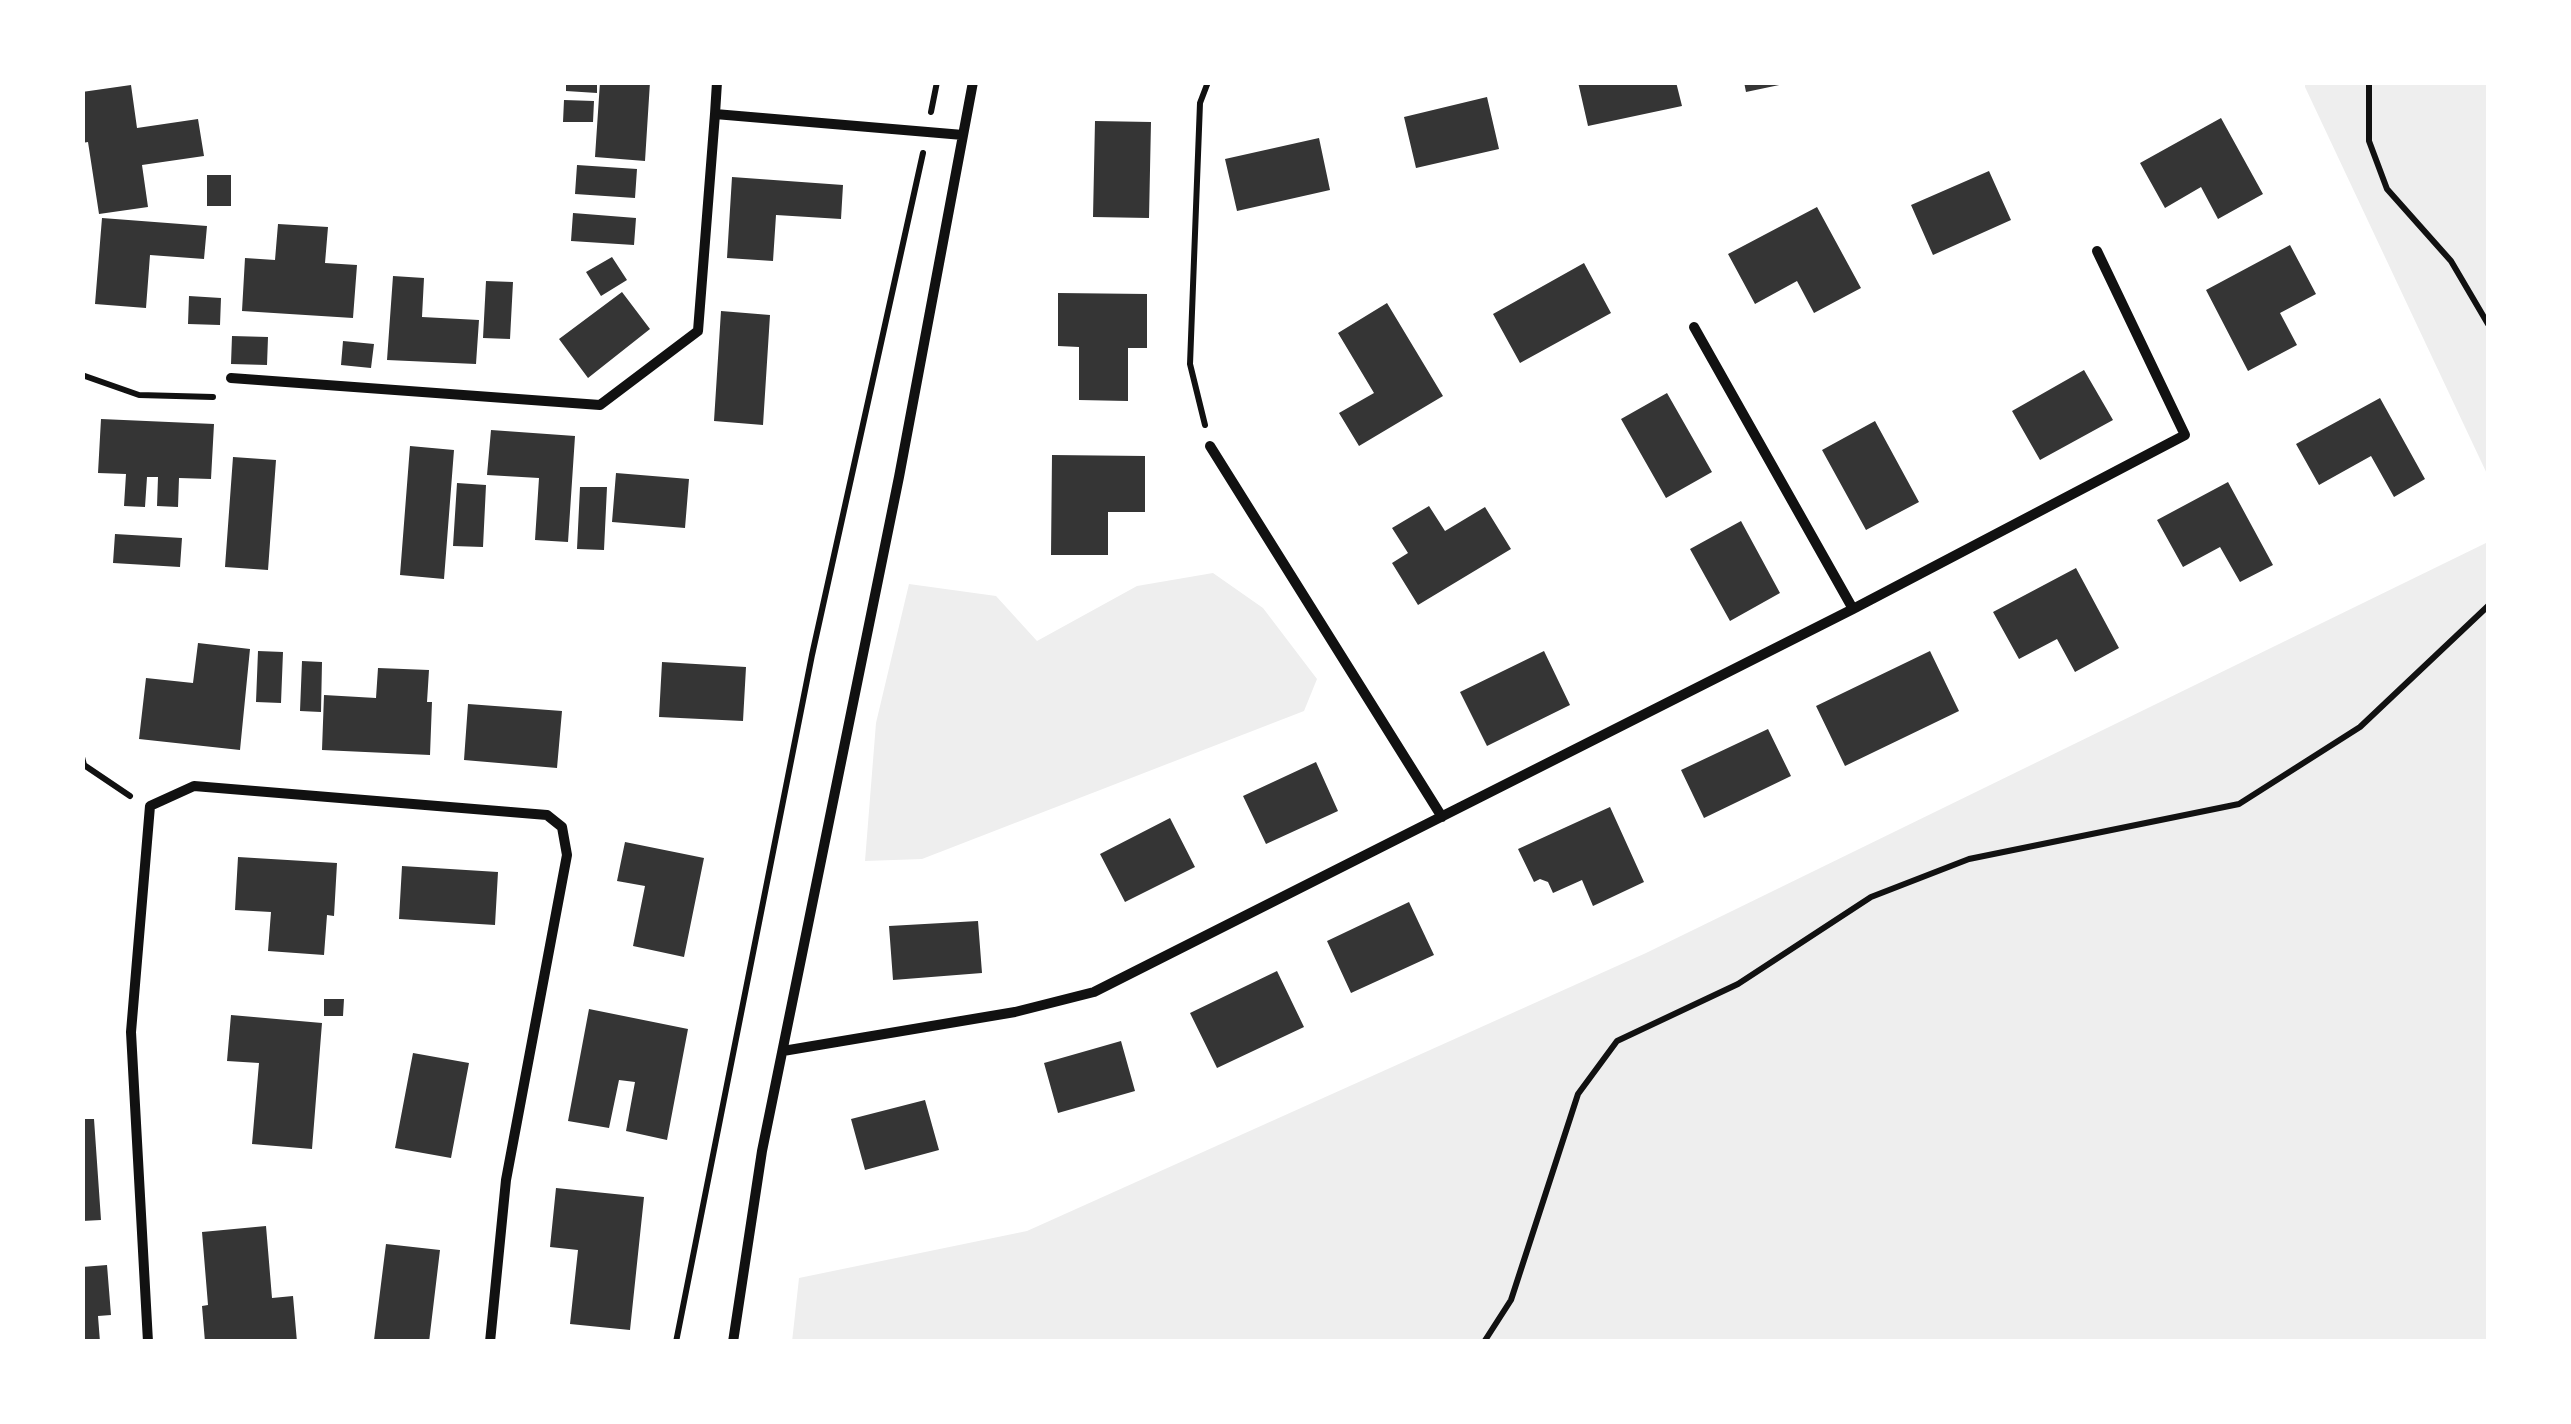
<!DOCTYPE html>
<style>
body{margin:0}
#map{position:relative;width:2571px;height:1424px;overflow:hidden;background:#fff;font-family:"PT Sans Narrow",sans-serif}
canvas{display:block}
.frame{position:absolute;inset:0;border:85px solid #fff;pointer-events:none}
</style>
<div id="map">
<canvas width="2571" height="1424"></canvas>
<div class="frame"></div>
</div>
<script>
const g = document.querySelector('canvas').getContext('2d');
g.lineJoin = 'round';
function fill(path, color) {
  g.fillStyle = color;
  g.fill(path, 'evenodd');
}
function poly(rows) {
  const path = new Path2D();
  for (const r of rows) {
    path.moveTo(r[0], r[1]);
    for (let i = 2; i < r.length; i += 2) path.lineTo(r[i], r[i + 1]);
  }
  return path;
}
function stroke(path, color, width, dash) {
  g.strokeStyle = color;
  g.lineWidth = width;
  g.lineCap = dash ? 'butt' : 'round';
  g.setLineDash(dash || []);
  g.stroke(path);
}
fill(poly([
 [2305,83,2488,83,2488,476,2305,87],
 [2488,542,2488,1341,792,1342,799,1278,1027,1231,1646,953],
 [1213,573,1263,608,1317,679,1304,711,922,859,865,861,876,723,909,584,996,596,1037,641,1137,586]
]), '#eee');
fill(poly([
 [566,82,597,82,597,93,566,91],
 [600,82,650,82,645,161,595,157],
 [1578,82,1676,82,1682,106,1588,126],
 [1744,82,1784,82,1784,84,1746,92],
 [131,85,137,128,198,119,204,156,142,165,148,207,99,214,88,142,82,143,82,92],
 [1487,97,1499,149,1416,168,1404,117],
 [564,100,594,101,593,122,563,122],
 [2221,118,2263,194,2218,219,2201,187,2165,208,2140,163],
 [1095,121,1151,122,1149,218,1093,217],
 [1319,138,1330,190,1237,211,1225,159],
 [577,165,637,169,635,198,575,194],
 [1989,171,2011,220,1933,255,1911,205],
 [207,175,231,175,231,206,207,206],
 [732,177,843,185,841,219,776,215,773,261,727,258],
 [1817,207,1861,288,1814,313,1797,281,1755,304,1728,254],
 [573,213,636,218,634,245,571,241],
 [102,218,207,226,204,259,150,255,146,308,95,304],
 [278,224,328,227,325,263,357,265,353,318,242,311,245,258,275,260],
 [2290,245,2316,294,2280,313,2297,345,2248,371,2206,290],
 [612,257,627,280,601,296,586,272],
 [1584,263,1611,313,1520,363,1493,314],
 [393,276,424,278,422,317,479,320,476,364,387,360],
 [486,281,513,282,510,339,483,338],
 [622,292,650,329,588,378,559,339],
 [1058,293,1147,294,1147,348,1128,348,1128,401,1079,400,1079,347,1058,346],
 [189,296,221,298,220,325,188,324],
 [1387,303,1443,396,1359,446,1339,413,1374,393,1338,333],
 [721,311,770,315,763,425,714,421],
 [232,336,268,337,267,365,231,364],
 [343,341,374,344,371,368,341,365],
 [2084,370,2113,420,2040,460,2012,411],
 [1667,393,1712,472,1666,498,1621,419],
 [2380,398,2425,479,2394,497,2371,456,2319,485,2296,444],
 [101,419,214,424,211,479,179,478,178,507,157,506,158,477,147,477,145,507,124,506,126,474,98,473],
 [1875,421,1919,502,1866,530,1822,450],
 [491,430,575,436,568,542,535,540,539,478,487,475],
 [410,446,454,450,444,579,400,575],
 [1052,455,1145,456,1145,512,1108,512,1108,555,1051,555],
 [233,457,276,460,268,570,225,567],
 [616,473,689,479,685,528,612,522],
 [2228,482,2273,565,2240,582,2220,547,2183,567,2157,520],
 [457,483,486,485,483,547,453,546],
 [580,487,607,487,604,550,577,549],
 [1429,506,1445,531,1485,507,1511,549,1418,605,1392,563,1408,553,1392,528],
 [1741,521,1780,593,1730,621,1690,549],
 [115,534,182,538,180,567,113,563],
 [2076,568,2119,648,2075,672,2057,639,2019,659,1993,612],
 [198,643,250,649,240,750,139,739,146,678,193,683],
 [258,651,283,652,281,703,256,702],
 [1544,651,1570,705,1487,746,1460,692],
 [1930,651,1959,711,1845,766,1816,706],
 [302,661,322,662,321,712,300,711],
 [662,662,746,667,743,721,659,717],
 [378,668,429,670,427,702,432,702,430,755,322,750,324,695,376,698],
 [468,704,562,711,557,768,464,760],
 [1768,729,1791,776,1704,818,1681,770],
 [1316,762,1338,811,1266,844,1243,796],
 [1610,807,1644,882,1593,906,1582,880,1553,893,1548,882,1540,879,1534,882,1518,849],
 [1170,818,1195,867,1125,902,1100,854],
 [625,842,704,858,684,957,633,946,645,886,617,881],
 [238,857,337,863,334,916,327,915,324,955,268,951,271,912,235,910],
 [402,866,498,872,495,925,399,919],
 [1409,902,1434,955,1351,993,1327,941],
 [978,921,982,973,893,980,889,926],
 [1277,971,1304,1027,1217,1068,1190,1013],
 [324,999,344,999,343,1016,324,1016],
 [589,1009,688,1029,667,1140,626,1131,635,1082,619,1080,609,1128,568,1121],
 [231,1015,322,1023,312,1149,252,1144,259,1063,227,1061],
 [1121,1041,1135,1091,1058,1113,1044,1063],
 [413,1053,469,1063,451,1158,395,1148],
 [925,1100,939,1150,865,1170,851,1119],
 [82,1119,94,1119,101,1220,82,1221],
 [556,1188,644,1197,630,1330,570,1324,578,1250,550,1247],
 [266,1226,272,1298,293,1296,297,1342,205,1342,202,1306,208,1305,202,1232],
 [386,1244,440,1250,429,1342,374,1340],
 [107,1265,111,1315,98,1316,100,1342,82,1342,82,1267]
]), '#353535');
stroke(poly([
 [2369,82,2369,141,2387,189,2451,261,2488,324],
 [931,112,937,82],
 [82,375,139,395,213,397],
 [1205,425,1190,364,1200,103,1208,82],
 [82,757,84,765,130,796],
 [676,1342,812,655,923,153],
 [1484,1342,1511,1300,1578,1094,1617,1041,1738,984,1871,897,1969,859,2239,804,2360,727,2488,606]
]), '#111', 6);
stroke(poly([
 [715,114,717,82],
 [1694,327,1853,609],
 [231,378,600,405,698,331,715,114,963,135],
 [1210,446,1442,817],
 [783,1051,1015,1012,1094,992,1853,609,2185,435,2097,251],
 [148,1342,131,1032,150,806,194,786,547,815,562,827,567,855,506,1180,490,1342],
 [733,1342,762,1151,899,477,973,82]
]), '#111', 10);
</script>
